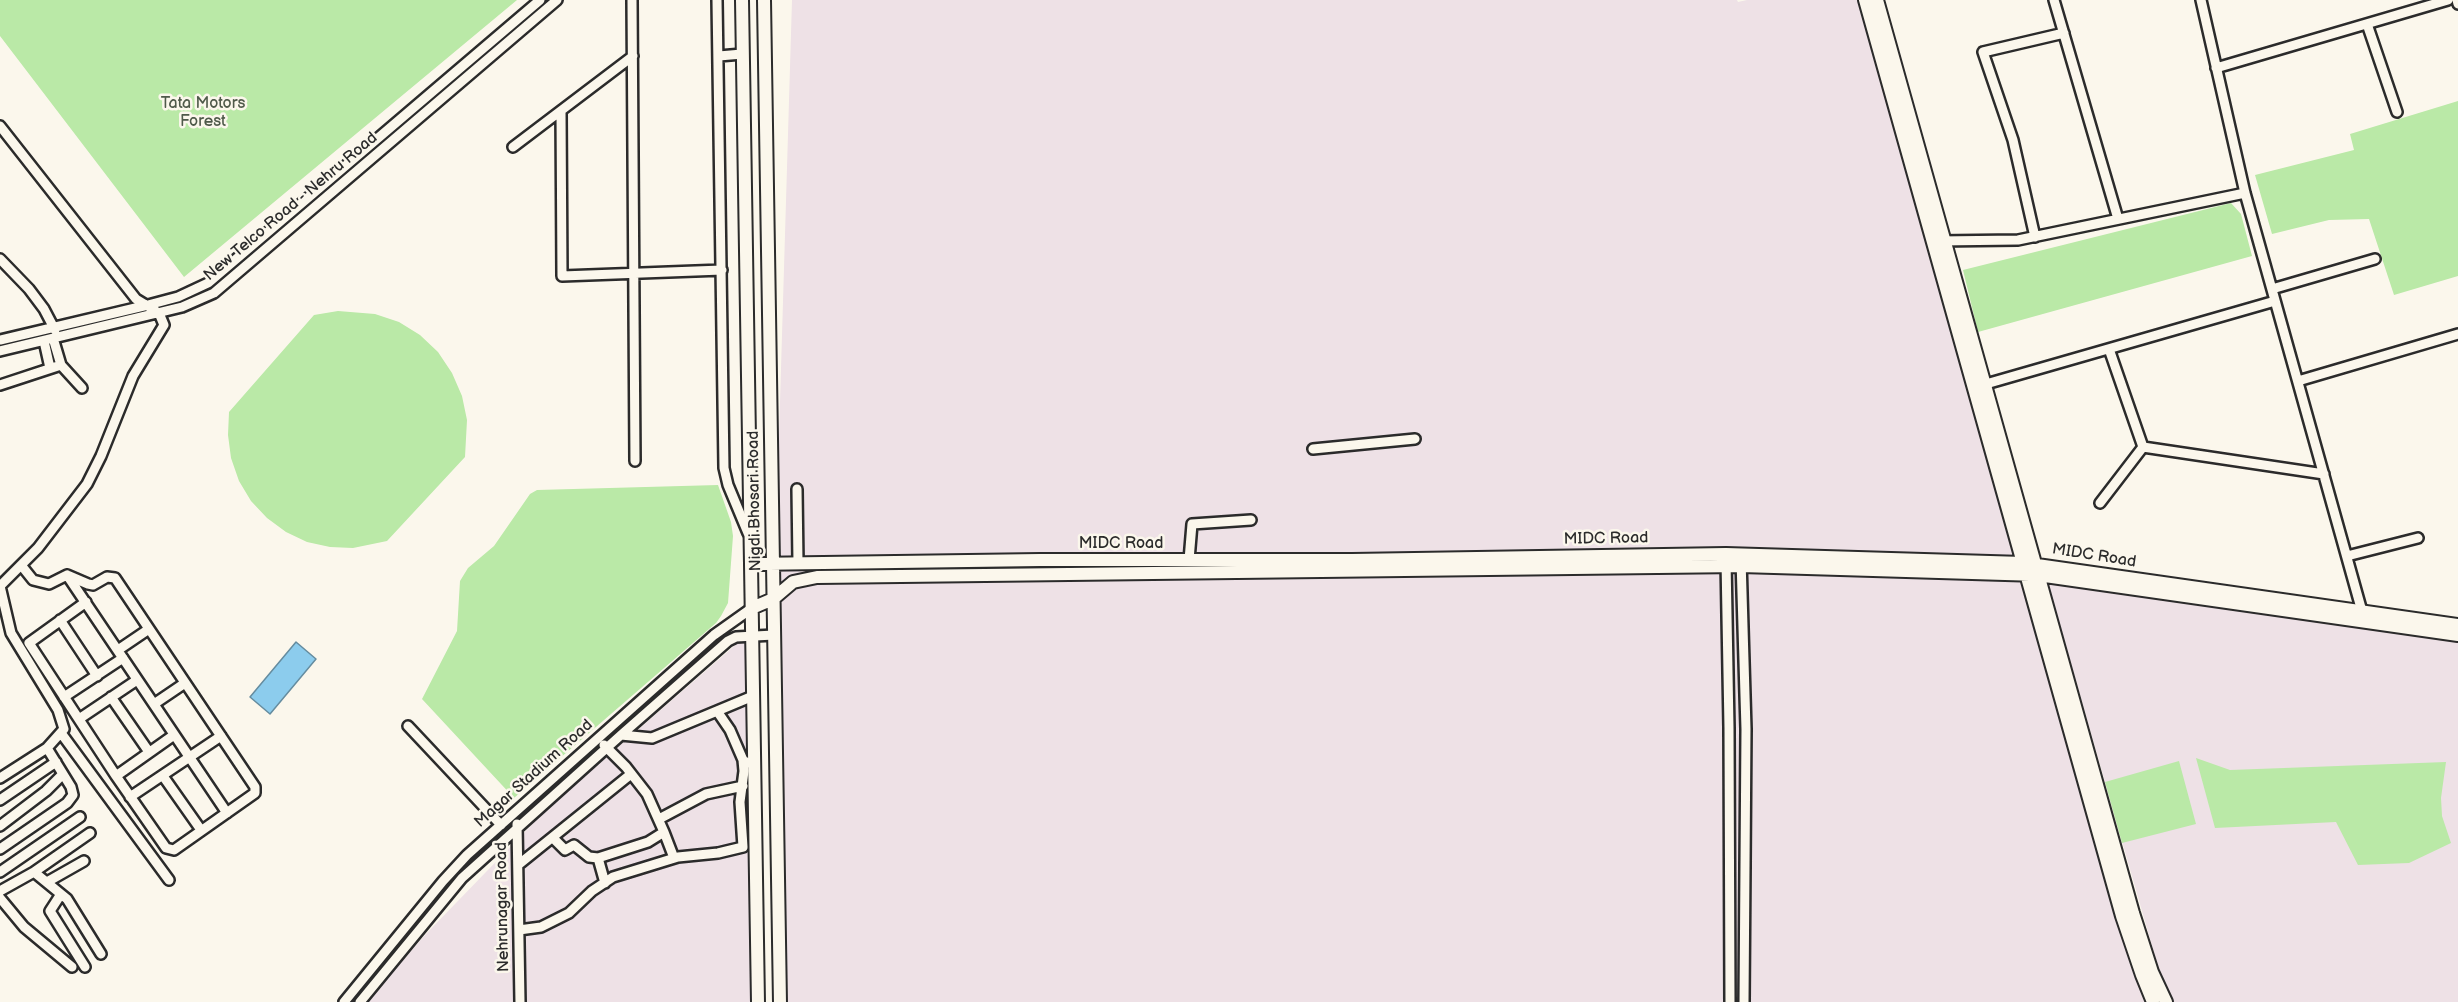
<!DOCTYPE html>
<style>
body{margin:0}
canvas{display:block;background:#fbf7ec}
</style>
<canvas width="2458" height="1002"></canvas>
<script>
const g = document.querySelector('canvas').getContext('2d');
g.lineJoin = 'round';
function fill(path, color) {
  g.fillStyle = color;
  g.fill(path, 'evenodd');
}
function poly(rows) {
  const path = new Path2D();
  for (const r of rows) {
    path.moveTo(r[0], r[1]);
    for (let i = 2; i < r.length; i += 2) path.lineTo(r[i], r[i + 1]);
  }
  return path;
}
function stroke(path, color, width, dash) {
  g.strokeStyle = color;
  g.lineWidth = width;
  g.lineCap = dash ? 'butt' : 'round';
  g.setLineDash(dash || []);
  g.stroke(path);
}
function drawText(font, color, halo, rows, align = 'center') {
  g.font = font + ' "Balsamiq Sans",sans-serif';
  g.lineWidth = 5;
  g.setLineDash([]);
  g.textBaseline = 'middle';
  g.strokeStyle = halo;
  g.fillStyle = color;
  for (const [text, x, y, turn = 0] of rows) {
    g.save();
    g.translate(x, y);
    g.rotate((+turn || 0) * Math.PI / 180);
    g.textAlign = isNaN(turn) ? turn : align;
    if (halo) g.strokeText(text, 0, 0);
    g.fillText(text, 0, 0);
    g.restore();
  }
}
fill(poly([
 [792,0,1737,0,1738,2,1747,0,1869,0,1939,254,2014,554,2149,1002,782,1002,774,603],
 [2047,580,2458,642,2458,1002,2171,1002,2165,991],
 [748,634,754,1002,367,1002,424,936,548,808]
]), '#eee1e6');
fill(poly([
 [0,0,517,0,184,277,0,36],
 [2458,101,2458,276,2394,295,2369,219,2329,220,2272,234,2255,175,2354,150,2350,134],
 [2231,203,2241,214,2252,256,1978,332,1963,270],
 [338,311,375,314,399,322,420,335,438,352,452,373,462,396,467,420,465,457,387,541,353,548,330,547,307,542,286,532,267,518,251,501,239,481,231,458,228,435,229,412,314,315],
 [718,485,731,522,733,536,728,603,721,616,716,623,514,798,422,699,457,631,460,581,468,568,494,546,530,494,537,490],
 [2196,758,2230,770,2446,762,2441,798,2442,816,2451,843,2409,863,2358,865,2336,822,2215,828],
 [2179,761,2196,824,2122,843,2105,782]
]), '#bae9a7');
const water = poly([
 [296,642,316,659,270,714,250,697,296,642]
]);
fill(water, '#8ccced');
stroke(water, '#658c9f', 1.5);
const minor = poly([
 [632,0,635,461],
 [717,0,724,468,728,485,748,533],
 [2054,0,2118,219],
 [2201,0,2245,193,2363,615],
 [2457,0,2458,4],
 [2367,24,2397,112],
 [719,56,742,54],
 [2216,68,2448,0],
 [561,111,562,276,722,270],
 [0,126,136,299,159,313,164,325,133,376,101,456,87,484,38,548,0,586],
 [513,147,633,56],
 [2035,237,2013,140,1983,52,2064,33],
 [1938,241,2018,240,2245,193],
 [0,259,29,289,44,309,55,330],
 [2272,289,2375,259],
 [53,338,61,365,82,388],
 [0,340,148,305,178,297,208,283,540,0],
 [44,341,50,368],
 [2109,349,2143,447],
 [0,351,182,307,214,293,557,0],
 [2298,381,2458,334],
 [0,385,61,365],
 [1979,386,2275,301],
 [2143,447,2324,474],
 [1313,449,1415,439],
 [797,489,798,563],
 [2100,503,2143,447],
 [2347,556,2418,538],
 [1741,559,1746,729,1744,1002],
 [1189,560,1192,524,1251,520],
 [1726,560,1729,728,1730,1002],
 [21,565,33,580,49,584,67,575,227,813],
 [67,575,88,584,93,585,107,577,115,578,255,787,255,793,174,850,166,848,116,776,29,643,86,602],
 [0,586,11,633,58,710,64,729,47,748,0,778],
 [60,620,97,676],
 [118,650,149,629],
 [64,697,123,658],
 [111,697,149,752],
 [154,704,185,683],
 [717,711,753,696],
 [79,719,137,680],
 [408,726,501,825],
 [61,733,169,880],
 [621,735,652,738,717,711,730,730,743,760,748,763],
 [604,745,626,767,647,794,664,832,648,842,598,858,605,883],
 [116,776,174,735],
 [163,776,201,830],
 [130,797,221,736],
 [0,800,56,762],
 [659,819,706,794,743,786],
 [517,824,520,1002],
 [0,826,46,791,63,774],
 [664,832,674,858],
 [553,838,565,850,574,845,589,857,598,858],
 [0,849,67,803,73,795,71,787,47,748],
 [518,865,631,774],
 [0,872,80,817],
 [34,872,67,899,101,954],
 [47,882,84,861],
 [0,891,34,872,90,833],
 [61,894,50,911,85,967],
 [0,898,24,927,72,967],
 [519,930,541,927,569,913,592,891,613,877,678,857,718,853,743,847,740,802,744,771,743,760],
 [344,1002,443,881,467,855,714,635,752,608],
 [360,1002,462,878,621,735,728,641,736,637,774,635]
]);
const major = poly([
 [742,0,758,1002],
 [764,0,780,1002],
 [1865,0,2122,916,2142,975,2153,1002],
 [1877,0,2133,913,2152,972,2166,1002],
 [751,564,1040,560,1352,560,1726,554,2023,563,2458,625],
 [752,608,773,599,793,582,817,577,1741,566,2038,575,2458,635]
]);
stroke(minor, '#2b2b2b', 14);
stroke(major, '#2b2b2b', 16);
stroke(minor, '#fbf7ec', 9);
stroke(major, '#fbf7ec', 12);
drawText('16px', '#4f5a4a', '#fbf7ec', [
 ["Tata Motors",203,104],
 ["Forest",203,122]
]);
drawText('16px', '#2b2b2b', '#fbf7ec', [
 ["New Telco Road - Nehru Road",291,207,-40],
 ["Nigdi Bhosari Road",755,501,-91],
 ["MIDC Road",1606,539,-1],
 ["MIDC Road",1121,544],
 ["MIDC Road",2094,556,9],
 ["Magar Stadium Road",534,774,-42],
 ["Nehrunagar Road",503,907,-91]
]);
</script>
